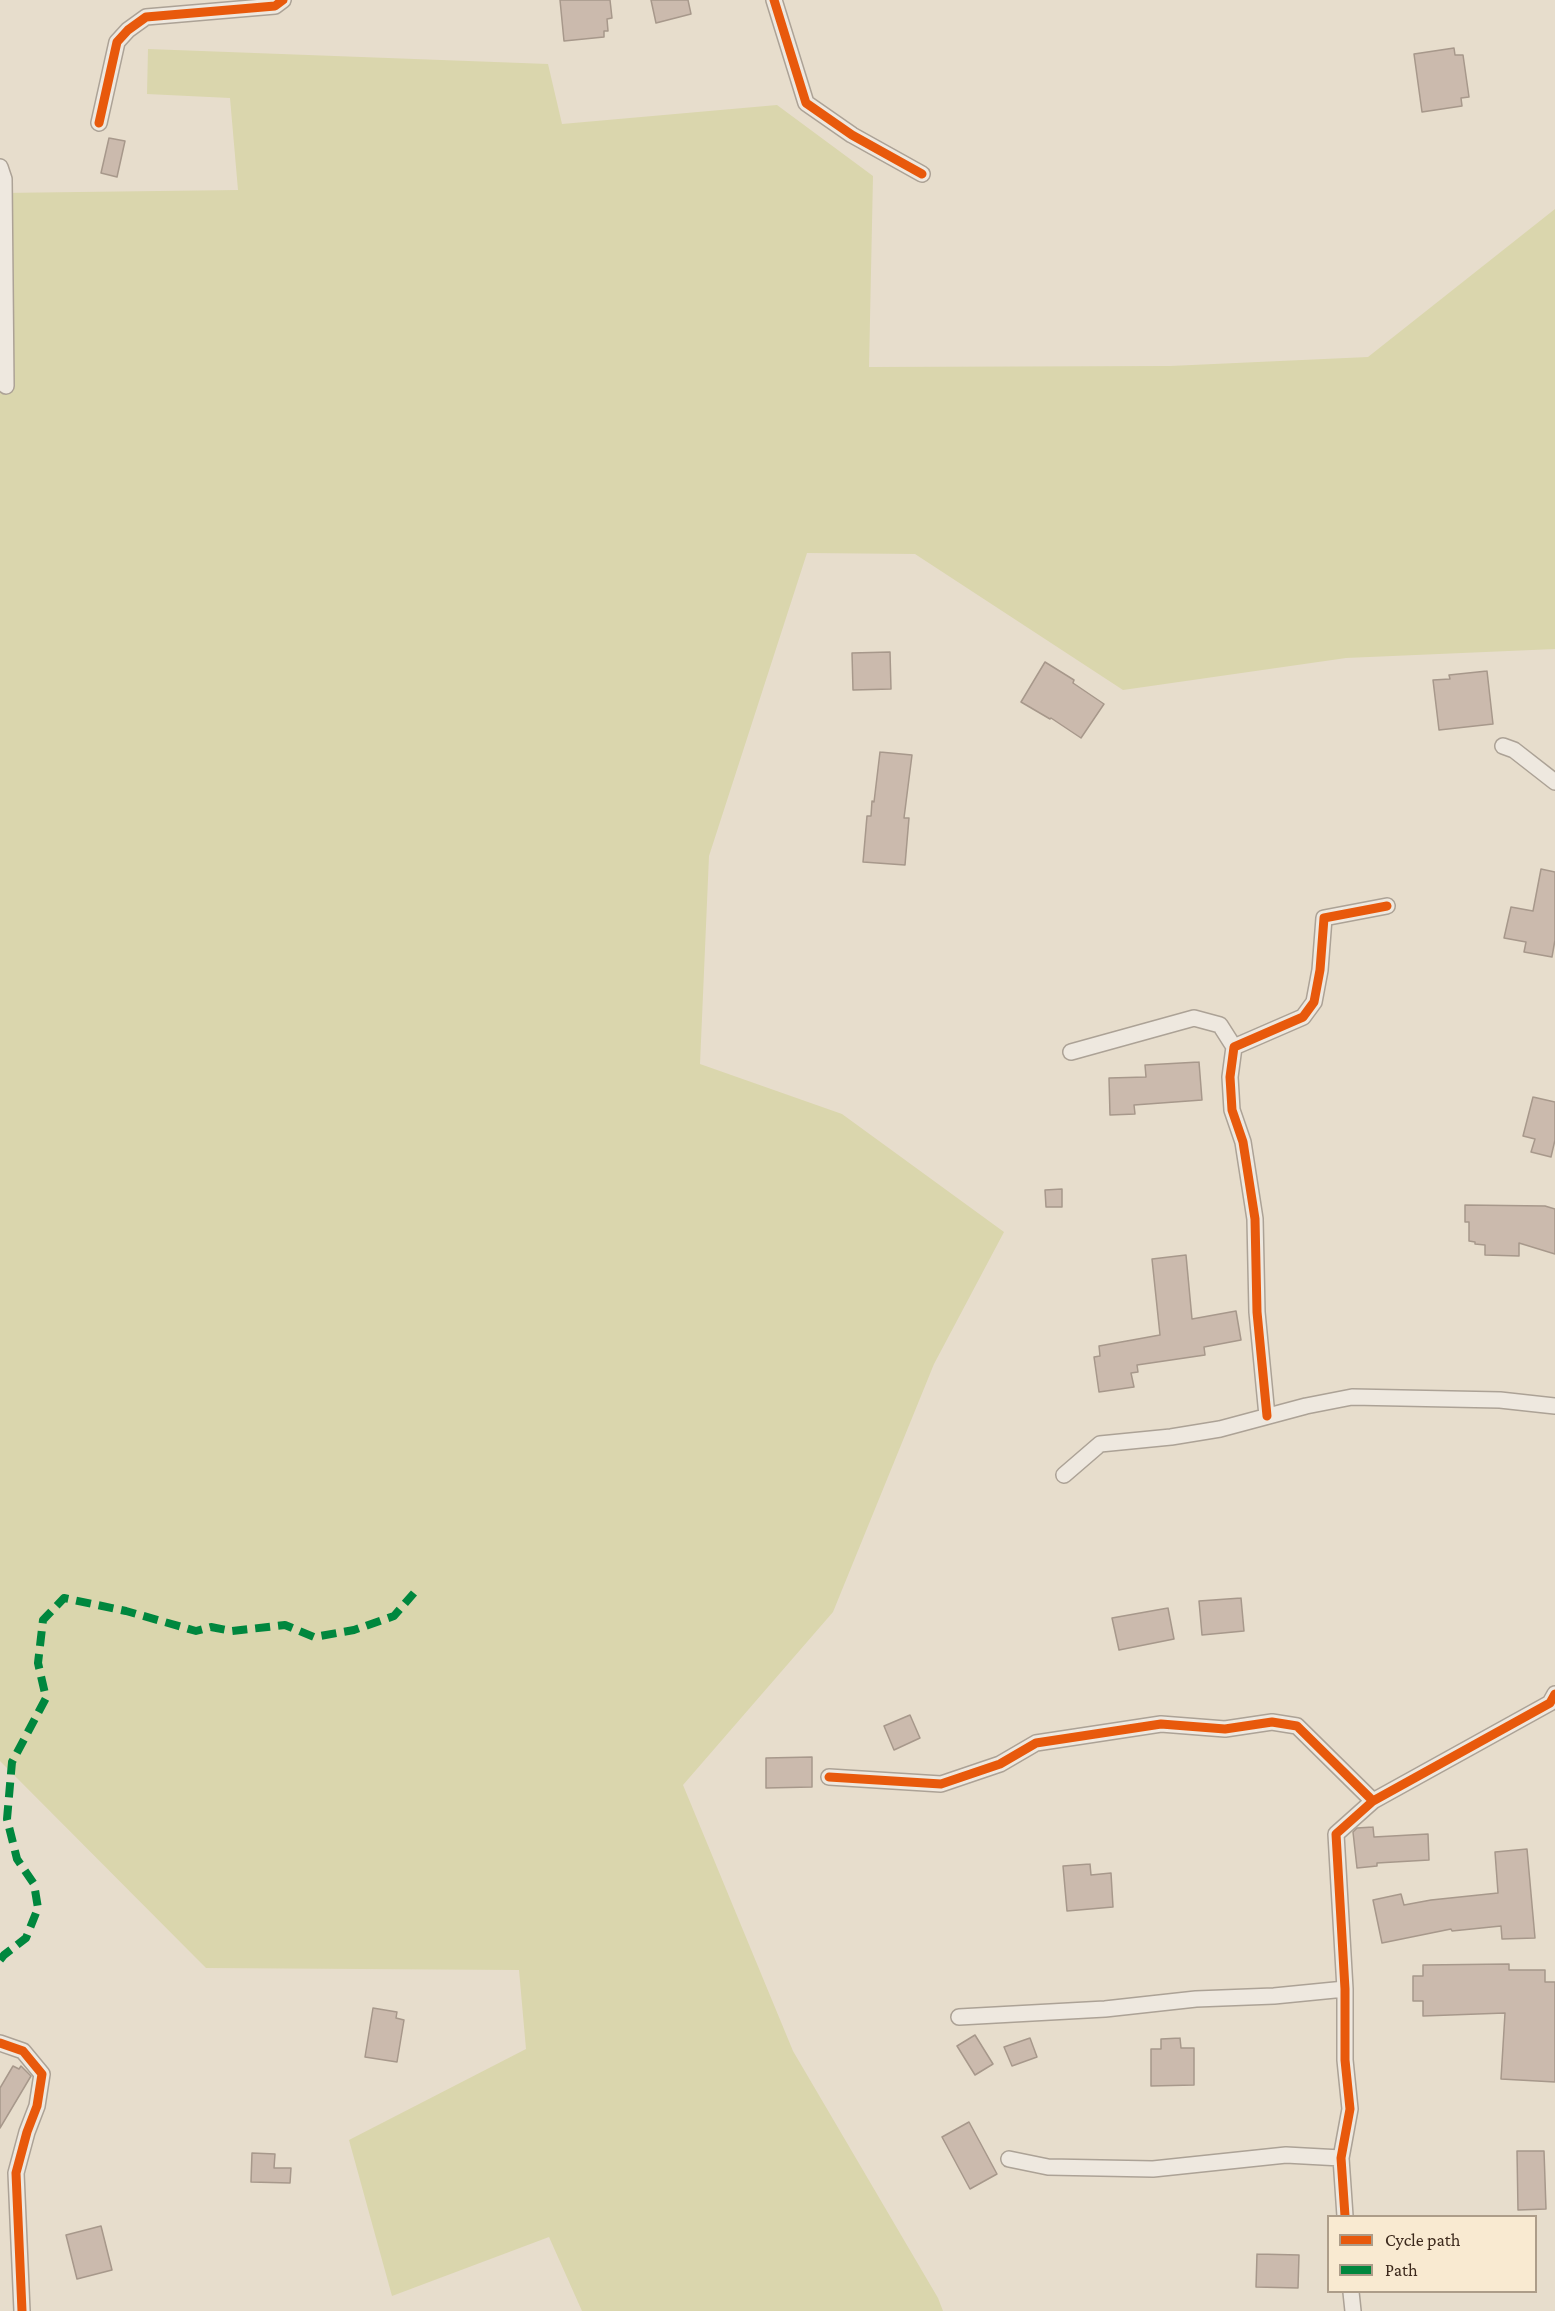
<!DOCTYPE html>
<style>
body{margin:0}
#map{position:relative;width:1555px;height:2311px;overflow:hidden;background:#e7ddcc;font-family:"Crimson Pro",serif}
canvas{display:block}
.legend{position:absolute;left:1327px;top:2215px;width:210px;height:78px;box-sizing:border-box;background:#f9ead1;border:2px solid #ad9d89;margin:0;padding:8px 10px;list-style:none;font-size:18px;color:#3c291c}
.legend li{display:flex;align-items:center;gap:12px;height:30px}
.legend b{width:30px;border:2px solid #ad9d89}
</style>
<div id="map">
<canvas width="1555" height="2311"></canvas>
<ul class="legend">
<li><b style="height:8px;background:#e8590c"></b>Cycle path</li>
<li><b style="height:8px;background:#00873e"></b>Path</li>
</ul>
</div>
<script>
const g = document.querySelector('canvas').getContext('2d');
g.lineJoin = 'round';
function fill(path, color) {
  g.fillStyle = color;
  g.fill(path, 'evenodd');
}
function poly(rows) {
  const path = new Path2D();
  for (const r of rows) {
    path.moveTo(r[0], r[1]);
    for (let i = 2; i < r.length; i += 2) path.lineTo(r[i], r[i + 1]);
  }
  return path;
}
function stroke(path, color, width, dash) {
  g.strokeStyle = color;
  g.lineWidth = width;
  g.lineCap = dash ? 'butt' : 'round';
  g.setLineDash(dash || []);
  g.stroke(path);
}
fill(poly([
 [148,49,548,64,562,124,777,105,873,176,869,367,1170,366,1368,357,1555,209,1555,649,1346,658,1123,690,915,554,807,553,709,856,700,1064,842,1114,1004,1232,934,1364,833,1612,683,1785,793,2051,938,2298,943,2311,582,2311,549,2237,392,2296,349,2140,526,2049,519,1970,206,1968,0,1761,0,193,238,190,230,98,147,94]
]), '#dad6ad');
const building = poly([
 [560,0,610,0,612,18,607,19,608,31,604,31,604,37,564,41,560,0],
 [651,0,688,0,691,14,656,23,651,0],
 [1454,48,1455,55,1463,55,1469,97,1461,98,1462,106,1422,112,1414,54,1454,48],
 [109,138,125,141,117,177,101,173,109,138],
 [890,652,891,689,853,690,852,653,890,652],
 [1045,662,1074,680,1073,683,1104,704,1081,738,1051,718,1050,719,1021,702,1045,662],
 [1487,671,1493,724,1439,730,1433,680,1450,679,1449,675,1487,671],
 [880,752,912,755,904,818,909,818,905,865,863,862,867,816,871,816,872,801,874,802,880,752],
 [1541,869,1555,872,1555,940,1552,957,1524,952,1526,942,1504,938,1511,907,1533,911,1541,869],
 [1199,1062,1202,1100,1134,1105,1135,1114,1110,1115,1109,1078,1146,1077,1145,1065,1199,1062],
 [1533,1097,1555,1102,1555,1140,1551,1157,1531,1152,1535,1139,1523,1136,1533,1097],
 [1062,1189,1062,1207,1046,1207,1045,1190,1062,1189],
 [1465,1205,1545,1206,1555,1209,1555,1254,1519,1243,1519,1256,1485,1255,1485,1245,1475,1244,1475,1242,1469,1241,1469,1222,1465,1222,1465,1205],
 [1186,1255,1192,1319,1236,1311,1241,1340,1204,1347,1205,1355,1137,1365,1138,1372,1131,1373,1134,1387,1099,1392,1094,1357,1100,1356,1099,1346,1160,1335,1152,1259,1186,1255],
 [1241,1598,1244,1631,1202,1635,1199,1601,1241,1598],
 [1168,1608,1174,1639,1119,1650,1112,1618,1168,1608],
 [910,1715,920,1738,894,1750,884,1726,910,1715],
 [812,1757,812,1787,766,1788,766,1758,812,1757],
 [1373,1827,1374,1837,1428,1834,1429,1860,1377,1863,1377,1866,1357,1868,1353,1832,1357,1828,1373,1827],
 [1527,1849,1535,1938,1502,1939,1501,1926,1452,1931,1451,1929,1382,1943,1373,1900,1401,1894,1404,1905,1431,1900,1498,1893,1495,1852,1527,1849],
 [1090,1864,1091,1875,1111,1873,1113,1907,1067,1911,1063,1866,1090,1864],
 [1509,1964,1509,1970,1545,1970,1545,1982,1555,1982,1555,2082,1501,2079,1505,2013,1423,2016,1423,2001,1413,2001,1413,1976,1423,1976,1423,1965,1509,1964],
 [373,2008,397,2012,396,2018,404,2020,397,2062,365,2057,373,2008],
 [975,2035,993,2064,975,2075,957,2046,975,2035],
 [1030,2038,1037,2057,1012,2066,1004,2047,1030,2038],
 [1180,2038,1181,2048,1194,2048,1194,2085,1151,2086,1151,2049,1161,2049,1161,2039,1180,2038],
 [13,2066,19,2069,21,2066,31,2076,0,2128,0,2088,13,2066],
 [969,2122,997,2174,970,2189,942,2137,969,2122],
 [1517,2151,1544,2151,1546,2209,1518,2210,1517,2151],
 [252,2153,275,2154,274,2168,291,2168,290,2183,251,2182,252,2153],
 [101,2226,112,2270,77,2279,66,2235,101,2226],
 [1257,2254,1299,2255,1298,2288,1256,2287,1257,2254]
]);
fill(building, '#cbbaad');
stroke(building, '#a7988b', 1.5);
const minor = poly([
 [774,0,806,103,852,135,922,174],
 [99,123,117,42,128,30,146,17,275,6,283,0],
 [0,167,4,179,6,386],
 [1503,746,1514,750,1555,782],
 [1071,1052,1194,1018,1220,1025,1234,1047],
 [1267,1416,1257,1312,1255,1219,1243,1142,1232,1110,1230,1077,1234,1047,1303,1017,1314,1002,1320,970,1324,918,1387,906],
 [1064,1475,1100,1444,1171,1437,1220,1429,1306,1406,1352,1397,1500,1400,1555,1406],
 [829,1777,941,1784,1000,1764,1036,1743,1161,1724,1225,1729,1272,1722,1297,1726,1373,1801],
 [959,2017,1105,2009,1196,1999,1274,1996,1345,1989],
 [0,2043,23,2051,42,2074,37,2106,27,2132,16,2173,22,2311],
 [1009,2159,1048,2167,1153,2169,1286,2155,1341,2158],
 [1345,2216,1341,2158,1350,2109,1345,2060,1345,1989,1336,1834,1373,1801,1550,1703,1555,1694],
 [1351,2292,1353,2311]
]);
stroke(minor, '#aca296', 18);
stroke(minor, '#eee8df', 15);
stroke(poly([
 [0,1960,4,1955,26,1938,38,1908,34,1884,17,1859,7,1819,12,1762,46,1698,38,1663,43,1620,64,1598,126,1611,196,1631,211,1627,232,1631,285,1625,314,1637,354,1630,394,1616,414,1593]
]), '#00873e', 8, [15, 8]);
stroke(poly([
 [774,0,806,103,852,135,922,174],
 [99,123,117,42,128,30,146,17,275,6,283,0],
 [1267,1416,1257,1312,1255,1219,1243,1142,1232,1110,1230,1077,1234,1047,1303,1017,1314,1002,1320,970,1324,918,1387,906],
 [829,1777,941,1784,1000,1764,1036,1743,1161,1724,1225,1729,1272,1722,1297,1726,1373,1801],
 [0,2043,23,2051,42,2074,37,2106,27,2132,16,2173,22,2311],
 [1345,2216,1341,2158,1350,2109,1345,2060,1345,1989,1336,1834,1373,1801,1550,1703,1555,1694]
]), '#e8590c', 9);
</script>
